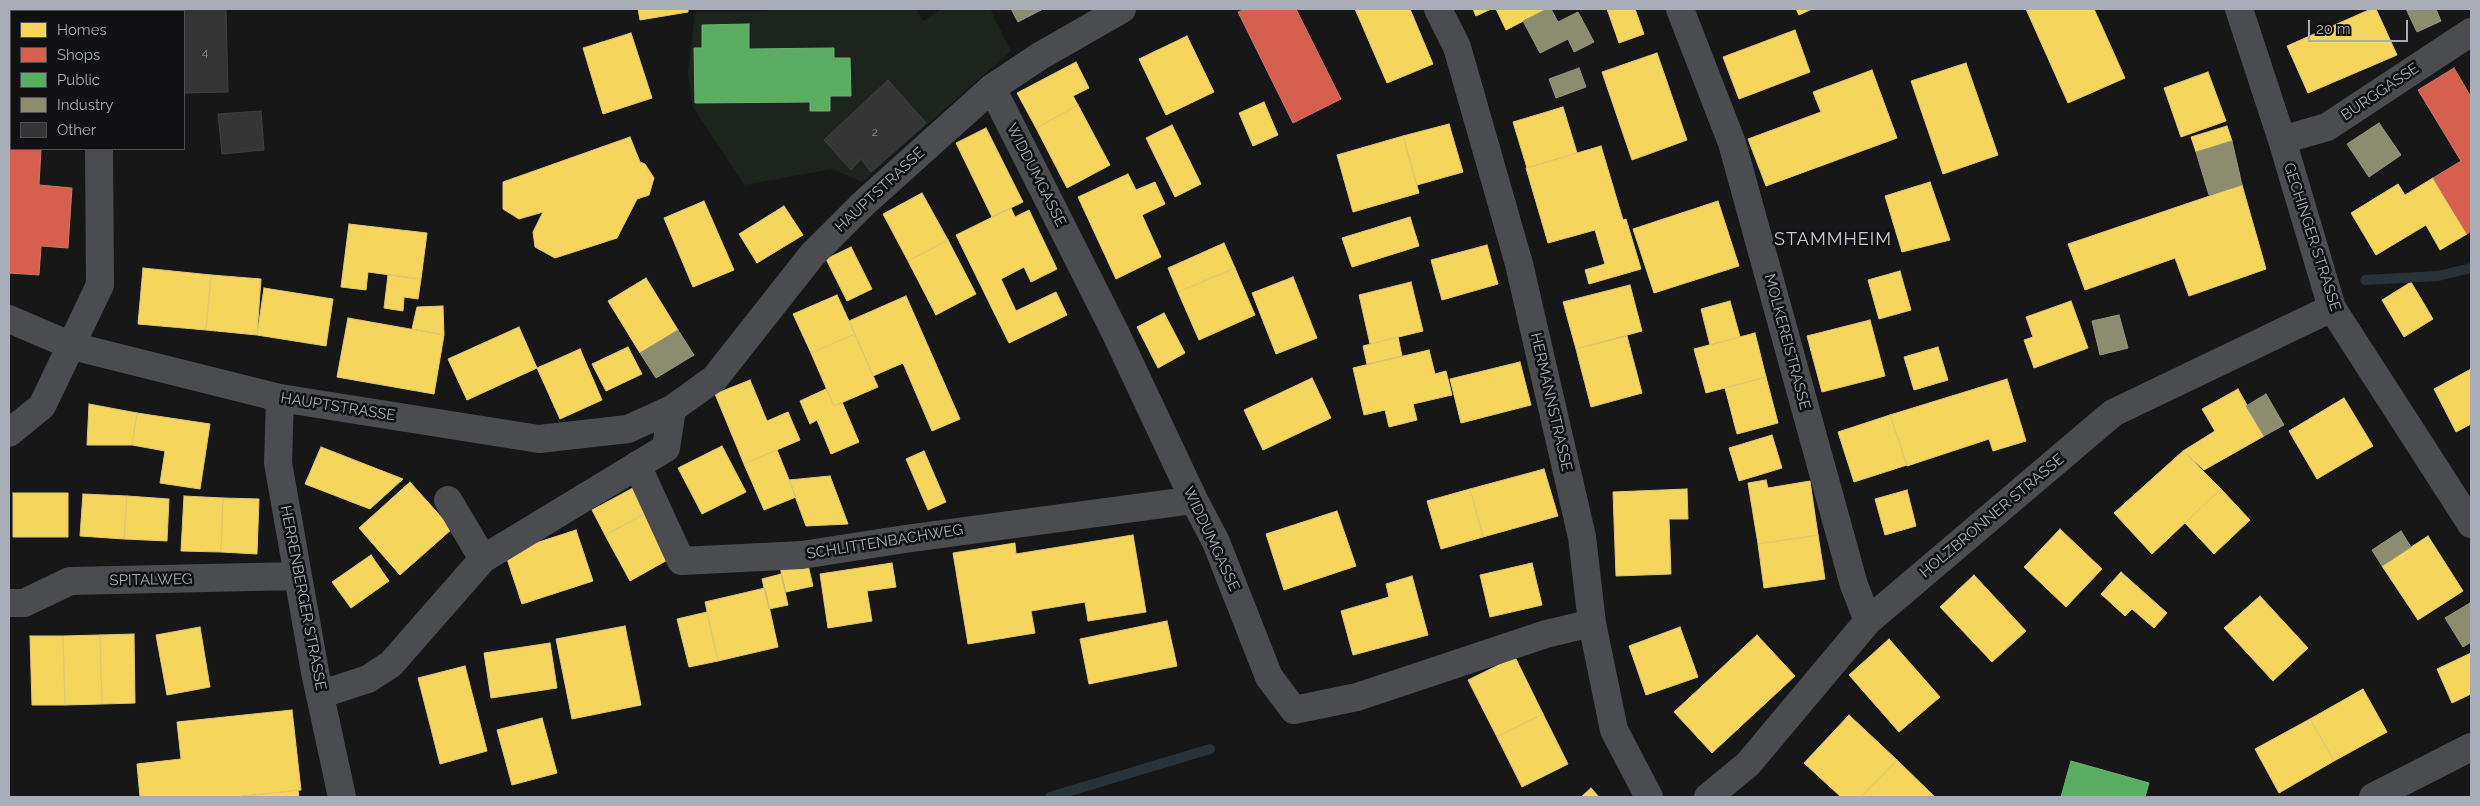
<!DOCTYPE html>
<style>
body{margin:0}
#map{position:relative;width:2480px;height:806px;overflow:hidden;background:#171717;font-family:Raleway,sans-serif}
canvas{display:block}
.frame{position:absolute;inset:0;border:10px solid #a8adb8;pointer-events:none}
.legend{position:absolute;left:10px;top:10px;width:175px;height:140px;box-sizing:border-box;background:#111113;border:1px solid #4d4f55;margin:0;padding:6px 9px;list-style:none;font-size:15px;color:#a8adb8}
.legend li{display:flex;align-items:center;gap:10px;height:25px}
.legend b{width:25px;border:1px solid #4d4f55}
.scale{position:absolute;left:2308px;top:20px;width:100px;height:22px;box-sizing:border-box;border:2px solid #a8adb8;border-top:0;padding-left:6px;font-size:15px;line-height:18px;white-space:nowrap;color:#a8adb8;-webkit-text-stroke:4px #111113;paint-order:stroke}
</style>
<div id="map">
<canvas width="2480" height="806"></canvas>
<div class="frame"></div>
<ul class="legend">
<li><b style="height:14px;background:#f6d55c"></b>Homes</li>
<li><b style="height:14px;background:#d6604d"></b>Shops</li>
<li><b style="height:14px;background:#5aae61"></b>Public</li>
<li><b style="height:14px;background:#8c8c6e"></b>Industry</li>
<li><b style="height:14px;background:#353536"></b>Other</li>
</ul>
<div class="scale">20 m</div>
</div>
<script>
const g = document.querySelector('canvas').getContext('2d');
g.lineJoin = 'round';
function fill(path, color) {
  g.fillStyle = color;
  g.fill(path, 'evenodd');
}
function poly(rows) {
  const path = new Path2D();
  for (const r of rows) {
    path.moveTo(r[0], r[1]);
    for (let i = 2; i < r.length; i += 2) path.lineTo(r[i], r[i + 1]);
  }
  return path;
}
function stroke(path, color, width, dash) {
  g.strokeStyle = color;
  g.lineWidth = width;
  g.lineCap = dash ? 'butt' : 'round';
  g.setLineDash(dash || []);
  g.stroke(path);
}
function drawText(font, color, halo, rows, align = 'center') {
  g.font = font + ' Raleway,sans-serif';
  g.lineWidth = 5;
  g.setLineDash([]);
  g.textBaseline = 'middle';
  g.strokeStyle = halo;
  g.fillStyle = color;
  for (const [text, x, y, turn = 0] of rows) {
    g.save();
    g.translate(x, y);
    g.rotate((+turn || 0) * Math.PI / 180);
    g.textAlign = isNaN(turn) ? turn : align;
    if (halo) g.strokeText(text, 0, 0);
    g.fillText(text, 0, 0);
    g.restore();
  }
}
fill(poly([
 [769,9,916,9,923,21,942,9,990,9,1011,51,862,182,832,169,744,185,693,107,688,74,695,12,767,12]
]), '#1d241e');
const homes = poly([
 [9,9,60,9,60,11,11,11,11,49,9,49,9,9],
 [638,9,688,9,688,12,640,20,638,9],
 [1355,9,1410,9,1433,64,1387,83,1355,9],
 [1473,9,1491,9,1476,16,1473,9],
 [1496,9,1547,9,1506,30,1496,9],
 [1607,9,1635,9,1644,34,1619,43,1607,9],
 [1796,9,1812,9,1799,15,1796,9],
 [2026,9,2094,9,2125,78,2068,103,2026,9],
 [2371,9,2376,9,2397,55,2308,93,2287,46,2371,9],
 [1795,30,1810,72,1739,99,1723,57,1795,30],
 [631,33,652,98,603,114,583,48,631,33],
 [1187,36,1214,92,1166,115,1139,59,1187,36],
 [1657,53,1687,140,1632,160,1602,72,1657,53],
 [1076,62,1089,88,1073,96,1078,105,1036,128,1017,93,1076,62],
 [1966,63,1998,155,1943,174,1911,81,1966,63],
 [1872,70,1897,138,1766,186,1748,139,1821,112,1813,92,1872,70],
 [2208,72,2226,121,2181,137,2164,88,2208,72],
 [1264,102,1278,135,1253,146,1239,113,1264,102],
 [1078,105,1110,165,1067,188,1036,128,1078,105],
 [1563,107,1577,153,1527,168,1513,122,1563,107],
 [1449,124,1463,172,1417,185,1403,136,1449,124],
 [1172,125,1201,184,1175,197,1146,138,1172,125],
 [2227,126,2232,141,2196,152,2191,137,2227,126],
 [986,128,1023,202,992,217,956,143,986,128],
 [1403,136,1419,193,1353,212,1337,155,1403,136],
 [630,137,640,162,645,164,654,178,649,195,637,199,617,238,555,258,535,247,533,232,543,212,519,219,503,209,503,182,630,137],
 [1601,146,1623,220,1626,219,1641,269,1589,284,1585,270,1605,264,1595,230,1548,243,1526,168,1601,146],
 [1128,174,1136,190,1155,182,1165,204,1142,215,1161,257,1116,279,1078,197,1128,174],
 [2433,178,2467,234,2440,250,2426,225,2376,255,2351,213,2398,184,2405,195,2433,178],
 [1930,182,1950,240,1902,252,1885,196,1930,182],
 [2242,185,2266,269,2189,296,2175,258,2085,290,2068,244,2242,185],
 [922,193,948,240,908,261,883,214,922,193],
 [704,201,734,270,693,287,664,218,704,201],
 [1718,201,1739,266,1654,293,1633,229,1718,201],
 [784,206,803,235,757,263,739,234,784,206],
 [1011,208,1015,217,1029,210,1057,269,1031,282,1024,267,1001,279,1016,311,1056,292,1067,315,1009,343,956,235,1011,208],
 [1410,217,1419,246,1352,267,1342,238,1410,217],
 [349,224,427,233,421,279,368,272,366,290,341,287,349,224],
 [948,240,976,294,936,315,908,261,948,240],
 [1224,243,1235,268,1178,292,1168,268,1224,243],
 [1487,245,1498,284,1442,300,1431,260,1487,245],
 [851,247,872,289,847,301,826,259,851,247],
 [143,268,211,275,206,330,138,324,143,268],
 [1235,268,1255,315,1199,340,1178,292,1235,268],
 [1900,271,1911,310,1879,319,1868,280,1900,271],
 [211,275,261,279,257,335,206,330,211,275],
 [388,275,421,279,418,299,404,297,403,311,384,308,388,275],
 [1293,277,1317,338,1276,354,1252,293,1293,277],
 [646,278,678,330,640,353,608,301,646,278],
 [1411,282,1423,331,1370,344,1359,295,1411,282],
 [2411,282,2433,319,2404,337,2382,300,2411,282],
 [1630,285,1642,331,1576,349,1563,302,1630,285],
 [264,288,333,299,326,346,257,335,264,288],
 [837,295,855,334,811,353,793,314,837,295],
 [906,296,960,419,932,431,903,363,873,376,849,321,906,296],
 [1730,301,1740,337,1710,345,1701,309,1730,301],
 [2071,301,2088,348,2034,368,2024,340,2033,337,2026,317,2071,301],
 [443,306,444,335,412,329,417,307,443,306],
 [1164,313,1185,353,1158,368,1137,327,1164,313],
 [348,318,444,335,434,394,337,377,348,318],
 [1870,320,1885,376,1822,392,1807,336,1870,320],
 [519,327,537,368,467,400,448,359,519,327],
 [1755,333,1766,377,1706,393,1694,349,1755,333],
 [855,334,878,387,834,406,811,353,855,334],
 [1627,336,1642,393,1591,407,1576,349,1627,336],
 [1398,337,1402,356,1367,364,1363,346,1398,337],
 [628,347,642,374,606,391,592,364,628,347],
 [1938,347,1948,380,1914,390,1904,357,1938,347],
 [580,349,602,400,560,419,537,368,580,349],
 [1429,350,1435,374,1446,371,1452,395,1413,404,1417,420,1389,427,1385,410,1364,415,1353,368,1429,350],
 [1520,362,1531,405,1461,423,1450,379,1520,362],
 [2471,369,2471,424,2456,432,2434,389,2471,369],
 [1766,377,1778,423,1737,434,1725,388,1766,377],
 [1312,378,1331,418,1263,450,1244,410,1312,378],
 [2007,379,2026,441,1993,451,1989,439,1907,466,1890,415,2007,379],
 [750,380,767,421,788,412,800,440,744,464,715,394,750,380],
 [826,389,834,406,842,402,859,442,831,454,817,420,810,424,800,401,826,389],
 [2238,389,2264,436,2204,470,2183,451,2215,431,2202,409,2238,389],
 [2344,398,2373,446,2317,479,2289,431,2344,398],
 [89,404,137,413,132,445,87,445,89,404],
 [137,413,210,424,200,489,160,483,165,451,132,445,137,413],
 [1890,415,1907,465,1854,482,1838,432,1890,415],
 [1772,435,1782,468,1739,481,1729,448,1772,435],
 [722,446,746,492,702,514,678,468,722,446],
 [321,447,403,479,370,509,305,484,321,447],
 [777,450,796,497,764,510,744,464,777,450],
 [924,451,946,502,928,510,906,459,924,451],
 [2183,451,2221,489,2152,554,2114,513,2183,451],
 [1544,469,1558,516,1483,537,1470,489,1544,469],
 [830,476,848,524,806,526,789,480,830,476],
 [1766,480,1768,488,1810,481,1818,535,1758,544,1748,483,1766,480],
 [410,482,452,529,400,575,359,528,410,482],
 [633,488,646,513,605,535,592,510,633,488],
 [1470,489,1483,537,1441,549,1427,501,1470,489],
 [1687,489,1688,519,1669,519,1671,574,1616,576,1613,492,1687,489],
 [2221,489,2250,520,2214,554,2185,523,2221,489],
 [1907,490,1916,526,1885,535,1875,499,1907,490],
 [13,493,68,493,68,537,13,537,13,493],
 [83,494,127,496,124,539,80,536,83,494],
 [127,496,169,499,167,541,124,539,127,496],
 [184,496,223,498,221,552,181,551,184,496],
 [223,498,259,499,257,554,221,552,223,498],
 [1337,511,1356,566,1284,590,1266,534,1337,511],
 [646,513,671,558,630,581,605,535,646,513],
 [2060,529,2102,569,2066,607,2024,567,2060,529],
 [576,530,593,581,522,604,505,553,576,530],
 [1133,535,1146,612,1088,621,1085,602,1031,611,1035,633,968,644,953,553,1015,543,1016,554,1133,535],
 [1818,535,1825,579,1764,588,1758,544,1818,535],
 [2428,536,2463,591,2418,620,2382,566,2428,536],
 [371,555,389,581,351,608,332,582,371,555],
 [807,561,813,586,786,592,780,567,807,561],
 [892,563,896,587,867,591,872,621,828,628,820,574,892,563],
 [1532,563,1542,605,1490,617,1480,575,1532,563],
 [2121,572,2167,613,2154,628,2132,609,2125,616,2101,594,2121,572],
 [781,574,788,605,769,609,762,579,781,574],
 [1974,575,2026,631,1992,662,1940,607,1974,575],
 [1412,576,1428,635,1353,655,1341,611,1389,597,1386,584,1412,576],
 [765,588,778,647,718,661,705,602,765,588],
 [2260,596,2308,648,2273,681,2224,628,2260,596],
 [707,612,718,661,689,667,677,619,707,612],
 [1167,621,1177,666,1089,684,1080,639,1167,621],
 [625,626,641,705,572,719,556,639,625,626],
 [200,627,210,687,167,695,156,635,200,627],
 [1680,627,1698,677,1646,695,1629,646,1680,627],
 [134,634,135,703,102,704,100,635,134,634],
 [100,635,102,704,65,705,63,636,100,635],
 [1757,635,1795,676,1712,753,1674,712,1757,635],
 [30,636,63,636,65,705,32,705,30,636],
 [1889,639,1940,697,1899,732,1849,675,1889,639],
 [550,643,557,688,491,698,484,653,550,643],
 [2471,653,2471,694,2452,703,2437,669,2471,653],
 [1515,657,1543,714,1497,737,1468,680,1515,657],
 [465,666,487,751,440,764,418,678,465,666],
 [2363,689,2387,732,2334,761,2310,719,2363,689],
 [292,710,301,790,233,797,140,797,137,764,181,759,177,722,292,710],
 [1543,714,1568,764,1522,787,1497,737,1543,714],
 [1849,715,1897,760,1861,797,1841,797,1804,763,1849,715],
 [542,718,557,773,512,785,497,730,542,718],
 [2310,719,2334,761,2279,793,2255,749,2310,719],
 [1897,760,1935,797,1861,797,1897,760],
 [1591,788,1599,797,1581,797,1591,788],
 [298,790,299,797,246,797,246,796,298,790]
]);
fill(homes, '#f6d55c');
stroke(homes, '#dfc978', 1);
const shops = poly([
 [1245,9,1296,9,1341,99,1293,123,1238,12,1245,9],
 [2454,68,2471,97,2471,231,2467,234,2433,178,2461,161,2418,90,2454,68],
 [9,129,11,129,11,149,41,149,39,185,72,188,68,248,41,246,39,275,9,273,9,129]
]);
fill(shops, '#d6604d');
stroke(shops, '#c8776d', 1);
const public = poly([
 [749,24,749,49,834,48,834,58,850,58,851,96,830,96,830,111,810,111,810,102,695,103,694,48,702,48,702,25,749,24],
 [2071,761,2149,783,2145,797,2061,797,2071,761]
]);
fill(public, '#5aae61');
stroke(public, '#71ae7b', 1);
const industry = poly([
 [1011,9,1043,9,1018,22,1011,9],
 [1547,9,1551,9,1558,22,1578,12,1594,42,1574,52,1568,39,1540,53,1523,21,1547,9],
 [2406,9,2436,9,2441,21,2417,32,2406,9],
 [1579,68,1586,87,1556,98,1549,79,1579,68],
 [2379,123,2401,155,2369,177,2347,144,2379,123],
 [2232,141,2242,185,2209,195,2196,152,2232,141],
 [2119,315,2128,348,2100,355,2092,321,2119,315],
 [678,330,694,355,656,378,640,353,678,330],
 [2266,394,2284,425,2264,436,2246,406,2266,394],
 [2401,531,2411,547,2382,566,2372,550,2401,531],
 [2470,603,2471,642,2463,647,2445,618,2470,603]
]);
fill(industry, '#8c8c6e');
stroke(industry, '#949684', 1);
stroke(poly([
 [2365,280,2438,276,2471,268],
 [1050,797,1210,749]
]), '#2a3239', 10);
const building = poly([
 [139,9,226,9,228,92,184,93,184,11,139,11,139,9],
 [888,80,926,123,871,172,861,159,851,170,824,140,888,80],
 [261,111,264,150,222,154,218,114,261,111]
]);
fill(building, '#353536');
stroke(building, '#3f4043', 1);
stroke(poly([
 [98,9,98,11],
 [1438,9,1457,47,1519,264,1582,537,1592,623,1614,730,1649,797],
 [1680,9,1732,143,1854,585,1868,621],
 [2239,9,2282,140,2332,308,2471,524],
 [992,88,1115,332,1194,500,1216,542,1269,677,1294,710,1357,697,1546,634,1592,623],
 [2282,140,2327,127,2471,32],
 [9,319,72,346,280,398,539,439,628,429,672,409,715,378,812,255,863,204,992,88,1040,56,1122,9],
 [280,398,278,463,315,672,342,797],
 [9,433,42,406,100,285,99,149],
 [637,465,681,561,802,555,905,539,1194,500],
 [448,500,483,559],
 [9,603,24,603,70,581,298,576],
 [322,694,368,679,391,664,483,559,666,448,672,409],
 [1708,797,1748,764,1868,621,2113,413,2332,308],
 [2373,797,2471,747]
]), '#4b4c50', 28);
drawText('12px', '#8b8f98', null, [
 ["4",205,52],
 ["2",875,132]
]);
drawText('15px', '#a8adb8', '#111113', [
 ["BURGGASSE",2380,92,-34],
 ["WIDDUMGASSE",1036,175,63],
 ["HAUPTSTRASSE",880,190,-43],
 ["GECHINGER STRASSE",2312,237,72],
 ["MOLKEREISTRASSE",1787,342,75],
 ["HERMANNSTRASSE",1551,402,77],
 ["HAUPTSTRASSE",338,407,9],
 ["HOLZBRONNER STRASSE",1992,516,-40],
 ["WIDDUMGASSE",1211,539,65],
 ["SCHLITTENBACHWEG",885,542,-9],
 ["SPITALWEG",151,580,-1],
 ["HERRENBERGER STRASSE",303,598,79]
]);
g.letterSpacing = '1px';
drawText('18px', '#c9ccd4', '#111113', [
 ["STAMMHEIM",1833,240]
]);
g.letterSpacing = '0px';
</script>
